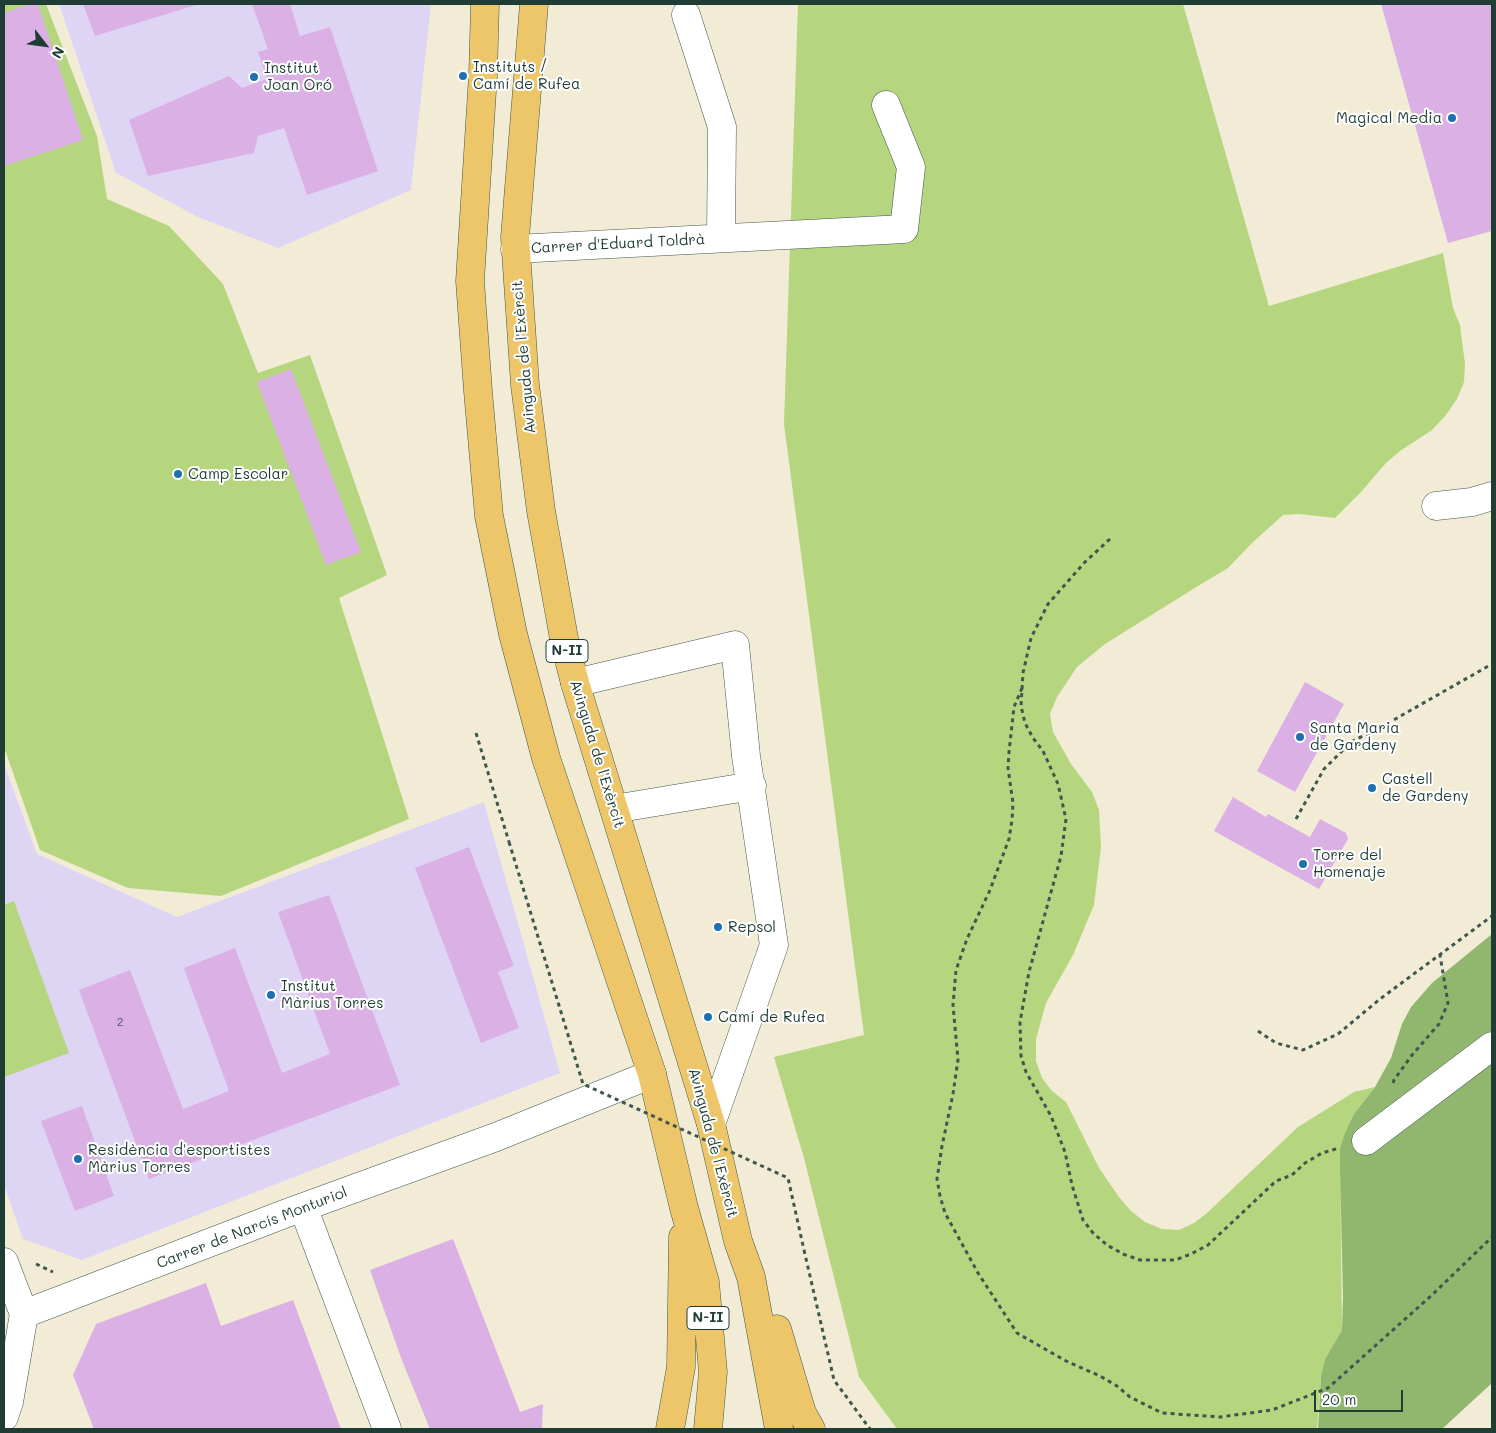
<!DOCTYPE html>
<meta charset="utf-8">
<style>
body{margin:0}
#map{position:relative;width:1496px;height:1433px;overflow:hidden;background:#f2ecd7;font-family:Mali,sans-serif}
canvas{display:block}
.frame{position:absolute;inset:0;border:5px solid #1f3d34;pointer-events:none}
.north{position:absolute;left:20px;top:20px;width:50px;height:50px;-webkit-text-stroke:4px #fff;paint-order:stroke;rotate:120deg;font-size:14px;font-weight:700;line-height:20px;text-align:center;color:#1f3d34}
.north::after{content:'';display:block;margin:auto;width:18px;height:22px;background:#1f3d34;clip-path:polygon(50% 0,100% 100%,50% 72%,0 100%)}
.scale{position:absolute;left:1314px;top:1390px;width:89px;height:22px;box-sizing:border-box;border:2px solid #1f3d34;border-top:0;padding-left:6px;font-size:15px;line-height:18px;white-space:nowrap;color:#1f3d34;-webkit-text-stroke:4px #fff;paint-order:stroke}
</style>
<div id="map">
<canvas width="1496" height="1433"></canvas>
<div class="frame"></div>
<div class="north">N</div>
<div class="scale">20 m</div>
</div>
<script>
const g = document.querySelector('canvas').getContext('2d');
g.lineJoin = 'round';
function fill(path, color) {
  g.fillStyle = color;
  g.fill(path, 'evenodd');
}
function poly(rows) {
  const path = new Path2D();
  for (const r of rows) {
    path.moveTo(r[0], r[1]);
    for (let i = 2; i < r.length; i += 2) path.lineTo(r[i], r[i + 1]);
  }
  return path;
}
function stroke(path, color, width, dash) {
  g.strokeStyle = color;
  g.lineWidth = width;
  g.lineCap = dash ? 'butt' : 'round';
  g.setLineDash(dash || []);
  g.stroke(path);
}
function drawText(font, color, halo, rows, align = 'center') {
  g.font = font + ' Mali,sans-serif';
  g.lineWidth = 4;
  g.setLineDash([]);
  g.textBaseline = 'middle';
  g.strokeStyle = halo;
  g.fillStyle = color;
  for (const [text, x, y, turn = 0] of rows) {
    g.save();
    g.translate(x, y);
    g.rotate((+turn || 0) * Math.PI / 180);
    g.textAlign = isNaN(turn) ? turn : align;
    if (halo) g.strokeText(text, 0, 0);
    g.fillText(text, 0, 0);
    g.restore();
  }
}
fill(poly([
 [59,4,431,4,411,190,278,248,198,217,116,173],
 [4,764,37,854,177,917,484,802,560,1073,82,1260,23,1239,4,1185]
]), '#ded5f5');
fill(poly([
 [4,4,46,4,97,136,107,199,169,226,223,284,258,373,310,355,387,575,339,598,409,819,221,896,128,888,40,850,4,747],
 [798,4,1183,4,1269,306,1443,253,1453,308,1460,325,1465,364,1464,382,1457,399,1446,415,1432,430,1400,451,1386,463,1361,492,1335,518,1299,514,1283,515,1252,543,1228,568,1198,586,1105,644,1077,667,1057,697,1050,714,1053,732,1071,764,1092,792,1099,810,1101,847,1094,905,1073,955,1046,1003,1036,1039,1036,1061,1042,1078,1052,1091,1066,1102,1099,1168,1119,1197,1131,1211,1145,1222,1162,1229,1179,1230,1194,1223,1207,1213,1298,1127,1354,1092,1375,1087,1354,1114,1340,1148,1342,1330,1325,1359,1321,1376,1317,1429,897,1429,859,1377,804,1158,774,1057,864,1035,784,424],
 [14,901,69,1053,4,1077,4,905]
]), '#b5d67e');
fill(poly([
 [1492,934,1492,1383,1442,1429,1318,1429,1321,1376,1325,1359,1342,1330,1343,1296,1340,1171,1340,1148,1346,1131,1354,1114,1375,1087,1391,1058,1402,1024,1411,1007,1432,983]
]), '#90b76d');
fill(poly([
 [31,4,38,4,83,140,4,166,4,13],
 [83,4,199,4,95,36],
 [252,4,290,4,300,36,330,27,378,171,307,195,284,128,258,136,254,153,148,176,129,120,229,76,242,88,267,79,258,52,268,49],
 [1381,4,1492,4,1492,231,1448,243],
 [291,369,361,552,326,565,257,382],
 [1305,682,1344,704,1295,792,1257,771],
 [1233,797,1266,817,1268,814,1310,837,1320,819,1346,833,1348,839,1319,889,1214,831],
 [469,847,514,966,498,972,519,1028,481,1043,415,868],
 [329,895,400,1085,149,1179,79,990,130,970,183,1109,229,1091,184,968,235,948,282,1073,330,1054,278,912],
 [82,1106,114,1196,75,1211,41,1121],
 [453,1239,520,1412,543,1404,542,1429,430,1429,401,1358,370,1270],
 [206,1283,221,1326,293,1300,341,1429,94,1429,73,1375,96,1324]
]), '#dbb0e5');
const minor = poly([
 [686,15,722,127,721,238],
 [515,249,904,229,911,167,886,105],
 [1436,506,1472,502,1492,496],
 [575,683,735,645,746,756,774,945,711,1124],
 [614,809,752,786],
 [1366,1141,1492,1046],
 [303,1207,387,1429],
 [4,1262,24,1314,9,1402,4,1417],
 [24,1314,287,1213,496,1137,652,1074]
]);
const major = poly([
 [485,4,483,75,470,281,478,391,489,516,513,634,546,758,652,1074,684,1208,705,1282,713,1372,708,1429],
 [534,4,515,237,525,385,541,511,565,644,575,683,711,1124,738,1241,751,1277,779,1429],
 [777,1329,802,1413,811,1429],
 [670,1429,681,1367,683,1237]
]);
stroke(minor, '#3f574c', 29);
stroke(major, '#3f574c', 29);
stroke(poly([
 [1110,539,1085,562,1048,604,1031,638,1023,673,1021,706,1025,723,1033,738,1043,751,1058,784,1066,819,1061,856,1029,972,1020,1022,1021,1056,1026,1072,1051,1116,1065,1152,1072,1185,1083,1220,1093,1233,1107,1245,1123,1254,1140,1260,1175,1260,1191,1254,1208,1245,1276,1181,1292,1175,1305,1163,1322,1153,1339,1148],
 [1022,688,1014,707,1009,752,1008,768,1013,803,1012,820,1009,839,990,890,967,939,956,970,953,1005,958,1060,953,1094,942,1146,937,1179,940,1196,945,1213,978,1273,1017,1333,1066,1361,1100,1376,1117,1386,1130,1397,1162,1413,1220,1417,1272,1410,1328,1388,1432,1295,1492,1237],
 [476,733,509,842],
 [1296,819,1324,769,1351,742,1383,726,1492,664],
 [1258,1031,1276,1043,1303,1050,1338,1034,1380,999,1492,916],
 [1393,1083,1394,1080,1412,1055,1439,1024,1448,1003,1440,955],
 [804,1250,834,1380,870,1429],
 [36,1264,53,1272]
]), '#3f574c', 3, [4, 4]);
stroke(minor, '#fff', 28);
stroke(major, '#ecc669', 28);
stroke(poly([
 [509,842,583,1084,788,1178,804,1250]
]), '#3f574c', 3, [4, 4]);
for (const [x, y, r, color] of [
 [463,76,5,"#1f6fb2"],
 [254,77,5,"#1f6fb2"],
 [1452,118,5,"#1f6fb2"],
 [178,474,5,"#1f6fb2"],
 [1300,737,5,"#1f6fb2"],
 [1372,788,5,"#1f6fb2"],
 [1303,864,5,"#1f6fb2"],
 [718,927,5,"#1f6fb2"],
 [271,995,5,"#1f6fb2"],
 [708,1017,5,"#1f6fb2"],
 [78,1159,5,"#1f6fb2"]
]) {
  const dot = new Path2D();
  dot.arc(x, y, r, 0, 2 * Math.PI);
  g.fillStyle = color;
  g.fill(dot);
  stroke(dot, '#fff', 2);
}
drawText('12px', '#4e5a60', null, [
 ["2",120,1022]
]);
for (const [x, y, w] of [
 [567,651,42],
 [708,1318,42]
]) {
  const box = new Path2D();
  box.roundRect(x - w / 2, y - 11.5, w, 23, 4);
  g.fillStyle = '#fff';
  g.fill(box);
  stroke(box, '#1f3d34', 1);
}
drawText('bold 14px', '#1f3d34', null, [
 ["N-II",567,651],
 ["N-II",708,1318]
]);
drawText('15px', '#1f3d34', '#fff', [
 ["Instituts /",473,67],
 ["Camí de Rufea",473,84],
 ["Institut",264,68],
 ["Joan Oró",264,85],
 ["Magical Media",1442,118,"right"],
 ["Camp Escolar",188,474],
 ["Santa Maria",1310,728],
 ["de Gardeny",1310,745],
 ["Castell",1382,779],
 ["de Gardeny",1382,796],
 ["Torre del",1313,855],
 ["Homenaje",1313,872],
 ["Repsol",728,927],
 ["Institut",281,986],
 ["Màrius Torres",281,1003],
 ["Camí de Rufea",718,1017],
 ["Residència d'esportistes",88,1150],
 ["Màrius Torres",88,1167]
], 'left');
drawText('15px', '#1f3d34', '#fff', [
 ["Carrer d'Eduard Toldrà",618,244,-3],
 ["Avinguda de l'Exèrcit",524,357,-95],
 ["Avinguda de l'Exèrcit",597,754,73],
 ["Avinguda de l'Exèrcit",713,1143,75],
 ["Carrer de Narcís Monturiol",252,1228,-21]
]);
</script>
